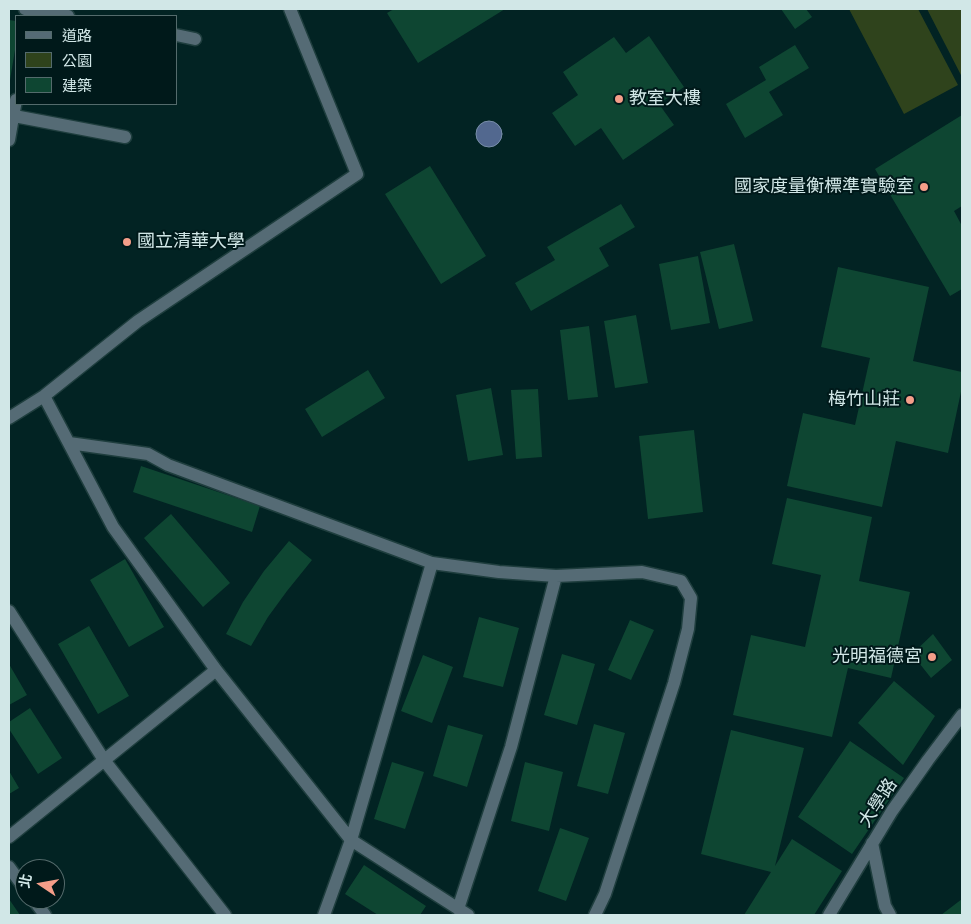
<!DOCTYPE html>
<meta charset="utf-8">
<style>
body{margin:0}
#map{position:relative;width:971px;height:924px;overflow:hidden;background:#022323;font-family:"Alegreya Sans","Noto Sans TC",sans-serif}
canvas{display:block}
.frame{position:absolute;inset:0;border:10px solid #d1e7e7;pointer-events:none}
.legend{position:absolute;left:15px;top:15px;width:162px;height:90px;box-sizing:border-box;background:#00191a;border:1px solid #546b6c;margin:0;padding:6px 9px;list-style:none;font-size:15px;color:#d1e7e7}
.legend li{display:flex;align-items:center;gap:10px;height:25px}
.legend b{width:25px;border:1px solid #546b6c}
.north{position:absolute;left:15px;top:859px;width:50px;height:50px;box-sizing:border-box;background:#00191a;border:1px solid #546b6c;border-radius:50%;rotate:282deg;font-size:14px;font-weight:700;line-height:20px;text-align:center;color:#d1e7e7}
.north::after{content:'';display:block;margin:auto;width:18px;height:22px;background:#f49e89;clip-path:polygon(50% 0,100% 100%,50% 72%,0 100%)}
</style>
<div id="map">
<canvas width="971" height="924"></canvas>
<div class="frame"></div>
<ul class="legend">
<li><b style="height:6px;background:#556b75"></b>道路</li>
<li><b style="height:14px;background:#2f431c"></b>公園</li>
<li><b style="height:14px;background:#0e4632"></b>建築</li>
</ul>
<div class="north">北</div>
</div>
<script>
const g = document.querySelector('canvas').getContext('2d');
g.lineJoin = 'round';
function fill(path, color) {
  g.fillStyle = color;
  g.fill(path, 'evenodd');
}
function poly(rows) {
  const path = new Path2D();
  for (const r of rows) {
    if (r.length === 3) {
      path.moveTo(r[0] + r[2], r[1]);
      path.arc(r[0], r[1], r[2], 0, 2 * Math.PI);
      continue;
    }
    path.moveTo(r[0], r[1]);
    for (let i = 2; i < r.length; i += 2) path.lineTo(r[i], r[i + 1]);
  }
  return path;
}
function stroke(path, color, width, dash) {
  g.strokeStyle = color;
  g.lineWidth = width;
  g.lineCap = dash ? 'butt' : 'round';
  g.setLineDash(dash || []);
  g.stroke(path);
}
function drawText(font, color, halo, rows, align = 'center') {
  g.font = font + ' "Alegreya Sans","Noto Sans TC",sans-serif';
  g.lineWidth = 4;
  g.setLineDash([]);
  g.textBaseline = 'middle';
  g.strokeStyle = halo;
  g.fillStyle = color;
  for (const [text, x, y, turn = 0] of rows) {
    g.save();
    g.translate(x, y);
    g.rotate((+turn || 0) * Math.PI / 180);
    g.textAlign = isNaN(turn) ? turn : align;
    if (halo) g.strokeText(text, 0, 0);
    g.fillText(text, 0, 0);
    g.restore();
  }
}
fill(poly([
 [849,9,918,9,958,85,904,114],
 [927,9,962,9,962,77]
]), '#2f431c');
const water = poly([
 [489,134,13]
]);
fill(water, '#52688f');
stroke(water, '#788ea9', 1);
fill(poly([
 [394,9,505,9,418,63,387,13],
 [781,9,806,9,812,17,795,29],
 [9,20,16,21,16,44,10,80,9,80],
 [649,36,684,87,659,104,674,125,623,160,601,128,575,146,552,113,578,95,563,72,614,37,626,53],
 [795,45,809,68,769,92,783,115,745,138,726,104,766,80,759,67],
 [962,115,962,206,954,211,962,226,962,289,950,296,875,169],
 [430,166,486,256,441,284,385,194],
 [621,204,635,227,599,248,609,266,531,311,515,283,555,260,547,247],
 [734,244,753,321,719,329,700,252],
 [698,256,710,323,671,330,659,264],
 [838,267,929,287,913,361,962,372,962,387,948,453,896,441,882,507,787,486,803,413,855,425,870,358,821,347],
 [636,315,648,383,615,388,604,321],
 [589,326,598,397,568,400,560,330],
 [368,370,385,398,322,437,305,409],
 [491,388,503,455,468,461,456,395],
 [538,389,542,457,516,459,511,390],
 [694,430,703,512,648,519,639,436],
 [141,466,260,506,252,532,133,492],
 [787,498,872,517,859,581,910,592,891,678,848,668,832,737,733,715,751,635,805,647,821,575,772,564],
 [171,514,230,583,203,607,144,538],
 [289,541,312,560,287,591,268,617,251,646,226,634,243,602,264,571],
 [125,559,164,627,129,647,90,580],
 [479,617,519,628,503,687,463,677],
 [630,620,654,630,631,680,608,670],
 [89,626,129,696,98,714,58,644],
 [933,634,952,660,931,678,912,654],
 [562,654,595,664,577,725,544,715],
 [423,655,453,667,432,723,401,711],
 [9,664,27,695,9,705],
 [894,681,935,716,903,765,858,723],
 [30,708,62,758,38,774,9,729,9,722],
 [594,724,625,733,608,794,577,786],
 [448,725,483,735,467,787,433,776],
 [731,730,804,748,775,866,792,839,842,871,814,915,744,915,771,872,701,854],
 [850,741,904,778,852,854,798,817],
 [392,762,424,772,405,829,374,819],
 [525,762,563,772,549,831,511,821],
 [9,771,19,788,9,794],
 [560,828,589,838,566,901,538,891],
 [364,865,426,906,420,915,378,915,345,894],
 [9,899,20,915,9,915],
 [962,899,962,915,941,915]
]), '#0e4632');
const minor = poly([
 [25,9,68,16],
 [176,35,195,39],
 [9,115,125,137],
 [9,140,16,100],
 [44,396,113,527,216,670,351,840,324,915],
 [9,418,44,396,138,321,357,174,290,9],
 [69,443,148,454,168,465,432,563,499,572,556,576,642,572,681,581,691,598,688,629,674,683,605,894,595,915],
 [432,563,351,840,468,915],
 [9,611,104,760,225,915],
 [9,837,216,670],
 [872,843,885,906,890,915],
 [9,867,25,889],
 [33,899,45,915],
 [458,909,511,747,556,576],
 [829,915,892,811,928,760,962,715]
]);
stroke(minor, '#1f3e3e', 15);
stroke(minor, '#556b75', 12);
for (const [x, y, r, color] of [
 [619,99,5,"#f49e89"],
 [924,187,5,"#f49e89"],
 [127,242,5,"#f49e89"],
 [910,400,5,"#f49e89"],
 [932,657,5,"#f49e89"]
]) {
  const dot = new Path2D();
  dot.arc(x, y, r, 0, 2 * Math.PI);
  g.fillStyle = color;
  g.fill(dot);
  stroke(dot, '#00191a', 2);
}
drawText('18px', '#d1e7e7', '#00191a', [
 ["教室大樓",629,99,"left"],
 ["國家度量衡標準實驗室",914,187],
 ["國立清華大學",137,242,"left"],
 ["梅竹山莊",900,400],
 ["光明福德宮",922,657]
], 'right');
drawText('18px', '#d1e7e7', '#00191a', [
 ["大學路",878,803,-57]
]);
</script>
